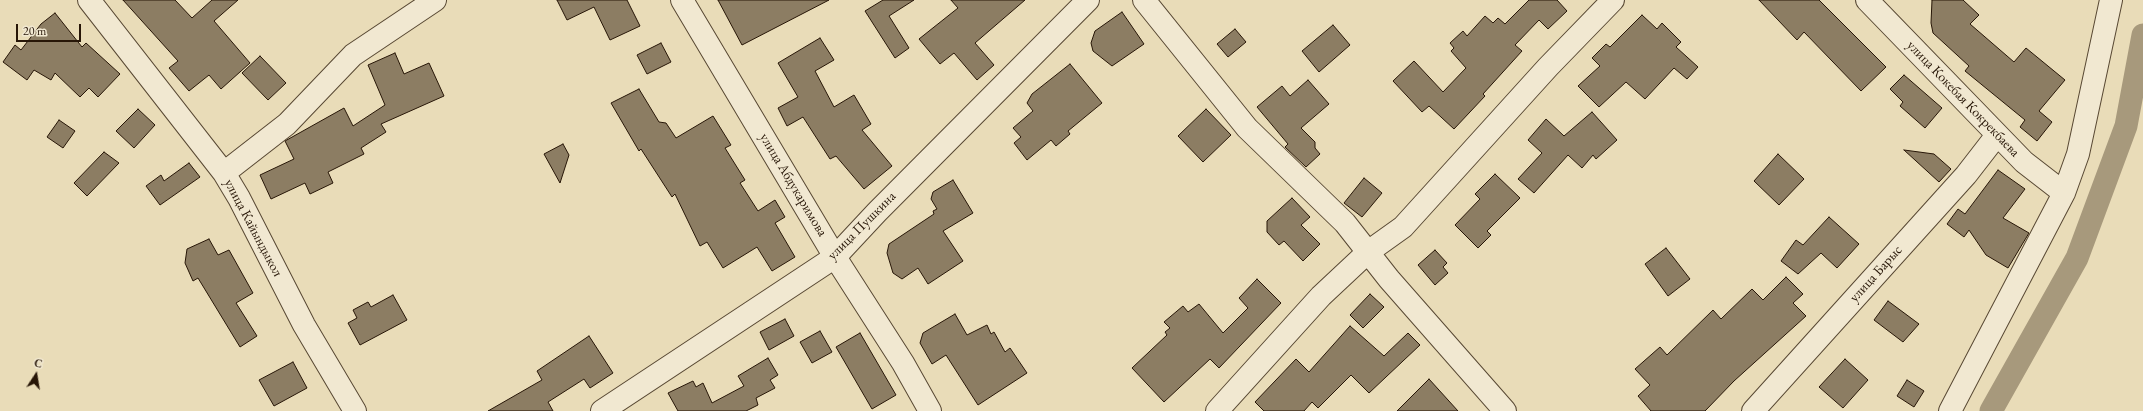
<!DOCTYPE html>
<meta charset="utf-8">
<style>
body{margin:0}
#map{position:relative;width:2143px;height:411px;overflow:hidden;background:#e9dcb8;font-family:"EB Garamond",serif}
canvas{display:block}
.north{position:absolute;left:16px;top:355px;width:40px;height:40px;-webkit-text-stroke:3px #f1e8d1;paint-order:stroke;rotate:12deg;font-size:11px;font-weight:700;line-height:16px;text-align:center;color:#271607}
.north::after{content:'';display:block;margin:auto;width:14px;height:18px;background:#271607;clip-path:polygon(50% 0,100% 100%,50% 72%,0 100%)}
.scale{position:absolute;left:16px;top:24px;width:65px;height:18px;box-sizing:border-box;border:2px solid #271607;border-top:0;padding-left:5px;font-size:12px;line-height:14px;white-space:nowrap;color:#271607;-webkit-text-stroke:3px #f1e8d1;paint-order:stroke}
</style>
<div id="map">
<canvas width="2143" height="411"></canvas>
<div class="north">С</div>
<div class="scale">20 m</div>
</div>
<script>
const g = document.querySelector('canvas').getContext('2d');
g.lineJoin = 'round';
function poly(rows) {
  const path = new Path2D();
  for (const r of rows) {
    path.moveTo(r[0], r[1]);
    for (let i = 2; i < r.length; i += 2) path.lineTo(r[i], r[i + 1]);
  }
  return path;
}
function stroke(path, color, width, dash) {
  g.strokeStyle = color;
  g.lineWidth = width;
  g.lineCap = dash ? 'butt' : 'round';
  g.setLineDash(dash || []);
  g.stroke(path);
}
function fill(path, color) {
  g.fillStyle = color;
  g.fill(path, 'evenodd');
}
function drawText(font, color, halo, rows, align = 'center') {
  g.font = font + ' "EB Garamond",serif';
  g.lineWidth = 3;
  g.setLineDash([]);
  g.textBaseline = 'middle';
  g.strokeStyle = halo;
  g.fillStyle = color;
  for (const [text, x, y, turn = 0] of rows) {
    g.save();
    g.translate(x, y);
    g.rotate((+turn || 0) * Math.PI / 180);
    g.textAlign = isNaN(turn) ? turn : align;
    if (halo) g.strokeText(text, 0, 0);
    g.fillText(text, 0, 0);
    g.restore();
  }
}
stroke(poly([
 [1991,411,2077,258,2126,126,2143,35]
]), '#a7997c', 23);
const building = poly([
 [123,0,175,0,192,18,212,0,238,0,214,21,250,63,221,89,209,75,189,91,169,68,178,61,123,0],
 [557,0,627,0,640,26,610,40,594,7,567,20,557,0],
 [718,0,829,0,742,45,718,0],
 [883,0,914,0,889,16,909,48,895,58,865,11,883,0],
 [951,0,1025,0,975,43,994,65,977,80,954,53,940,64,919,39,958,8,951,0],
 [1529,0,1557,0,1567,11,1548,29,1539,20,1515,45,1522,51,1483,94,1485,96,1454,129,1429,106,1422,112,1393,81,1414,61,1443,92,1466,68,1451,51,1454,48,1450,43,1463,31,1467,36,1485,16,1493,23,1498,18,1505,24,1529,0],
 [1759,0,1819,0,1886,67,1861,91,1804,32,1797,40,1759,0],
 [1932,0,1963,0,1979,15,1970,24,2014,62,2026,48,2065,80,2039,111,2052,122,2037,141,2020,127,2025,120,1965,71,1969,66,1933,33,1931,23,1932,0],
 [1122,12,1144,44,1112,66,1093,51,1091,43,1095,31,1122,12],
 [55,13,82,47,86,43,120,74,98,97,89,88,80,97,55,73,51,80,34,70,27,80,3,62,15,45,21,50,41,24,55,13],
 [1642,15,1657,29,1662,23,1681,42,1676,47,1698,67,1687,79,1674,68,1645,99,1626,82,1599,107,1578,86,1600,66,1592,58,1606,44,1610,47,1642,15],
 [1333,25,1350,45,1319,72,1302,51,1333,25],
 [1235,29,1246,42,1228,57,1217,44,1235,29],
 [820,38,834,60,815,71,834,107,854,95,871,124,862,130,892,166,864,189,836,156,830,159,803,117,787,126,778,108,798,97,778,63,820,38],
 [661,43,671,62,647,74,637,55,661,43],
 [395,53,404,74,429,63,444,96,381,124,386,132,361,148,364,154,328,172,333,183,310,194,305,183,271,199,260,175,294,159,285,141,344,108,353,126,385,105,368,65,395,53],
 [260,56,286,83,268,100,242,73,260,56],
 [1070,64,1102,103,1068,131,1070,134,1056,146,1051,140,1027,160,1014,143,1021,137,1013,128,1033,111,1027,103,1032,94,1070,64],
 [1904,75,1942,108,1925,128,1900,106,1903,102,1890,89,1904,75],
 [1308,80,1329,104,1301,128,1315,142,1315,148,1320,154,1306,167,1285,147,1288,144,1257,107,1282,86,1290,96,1308,80],
 [639,89,659,122,666,123,676,138,713,116,731,145,725,148,745,180,740,183,758,211,775,200,785,217,775,223,795,257,772,271,757,247,723,268,707,242,700,246,675,194,672,197,641,149,639,151,611,103,639,89],
 [138,109,155,125,134,148,116,131,138,109],
 [1206,109,1231,135,1203,162,1178,136,1206,109],
 [1592,112,1617,140,1596,159,1593,155,1582,168,1568,155,1534,193,1518,179,1542,153,1528,140,1546,119,1564,136,1592,112],
 [59,120,75,131,63,148,47,137,59,120],
 [563,144,569,155,560,183,544,154,563,144],
 [1904,150,1934,154,1951,169,1939,182,1904,150],
 [104,152,119,163,87,196,74,183,104,152],
 [1778,154,1804,179,1779,205,1754,181,1778,154],
 [189,163,200,177,160,205,146,186,161,175,164,181,189,163],
 [1998,170,2025,189,2003,218,2029,233,2008,268,1986,255,1969,230,1964,237,1947,224,1958,209,1965,214,1998,170],
 [1495,174,1520,198,1487,231,1491,235,1478,248,1455,225,1480,199,1475,194,1495,174],
 [1364,178,1382,193,1362,217,1344,203,1364,178],
 [953,180,973,213,943,231,963,261,928,284,918,268,902,279,893,273,887,253,889,244,934,214,933,211,937,209,931,199,933,192,953,180],
 [1292,198,1310,217,1301,225,1320,244,1303,261,1284,241,1279,245,1267,232,1267,221,1292,198],
 [1829,217,1859,244,1837,268,1821,253,1798,274,1781,261,1796,240,1803,245,1829,217],
 [209,239,218,255,229,250,253,293,236,303,257,336,240,347,198,278,193,281,185,263,187,249,209,239],
 [1666,248,1690,279,1668,296,1645,264,1666,248],
 [1435,250,1447,263,1443,267,1448,273,1435,285,1418,265,1435,250],
 [1786,277,1803,294,1793,303,1806,316,1734,381,1705,411,1651,411,1638,396,1650,385,1635,369,1660,347,1667,355,1713,310,1721,319,1752,289,1763,300,1786,277],
 [1257,279,1281,303,1219,368,1210,359,1164,402,1132,368,1167,335,1165,332,1170,328,1164,322,1183,306,1188,312,1199,304,1223,333,1248,308,1239,298,1257,279],
 [1370,294,1384,307,1363,328,1350,315,1370,294],
 [393,295,407,320,360,345,348,323,357,318,353,310,368,302,371,307,393,295],
 [1888,301,1919,324,1903,342,1874,320,1888,301],
 [955,314,967,335,987,325,991,334,994,332,1005,352,1010,348,1027,373,978,405,946,355,932,364,920,343,923,333,955,314],
 [785,319,794,336,769,350,760,332,785,319],
 [1350,326,1384,356,1408,333,1420,345,1369,393,1351,375,1318,408,1312,402,1304,411,1264,411,1255,402,1296,359,1309,372,1350,326],
 [820,331,832,352,812,363,800,342,820,331],
 [860,333,896,395,872,409,836,347,860,333],
 [589,336,613,373,590,388,584,379,548,402,553,411,488,411,542,380,537,371,589,336],
 [768,358,778,375,770,380,775,388,756,398,758,405,746,411,678,411,668,393,693,381,696,387,703,383,712,403,744,386,738,376,768,358],
 [1845,359,1868,380,1843,408,1819,387,1845,359],
 [293,362,307,388,274,406,259,380,293,362],
 [1429,379,1458,411,1397,411,1429,379],
 [1907,380,1924,391,1914,407,1897,396,1907,380]
]);
fill(building, '#8c7d63');
stroke(building, '#271607', 1);
const minor = poly([
 [89,0,224,173,239,198,304,325,355,411],
 [682,0,835,257,903,363,930,411],
 [1144,0,1247,128,1345,223,1389,279,1505,411],
 [1867,0,2024,162,2064,193],
 [224,173,287,124,353,55,435,0],
 [602,411,835,257,877,212,1088,0],
 [1217,411,1321,296,1368,252,1403,227,1548,67,1613,0],
 [1753,411,1966,175,1997,135],
 [1950,411,2064,193,2078,154,2111,0]
]);
stroke(minor, '#584833', 24);
stroke(minor, '#f1e8d1', 22);
drawText('14px', '#271607', '#f1e8d1', [
 ["улица Кокебая Кокрекбаева",1963,99,46],
 ["улица Абдукаримова",793,185,59],
 ["улица Пушкина",862,226,-45],
 ["улица Кайындыкол",253,228,62],
 ["улица Барыс",1876,274,-48]
]);
</script>
